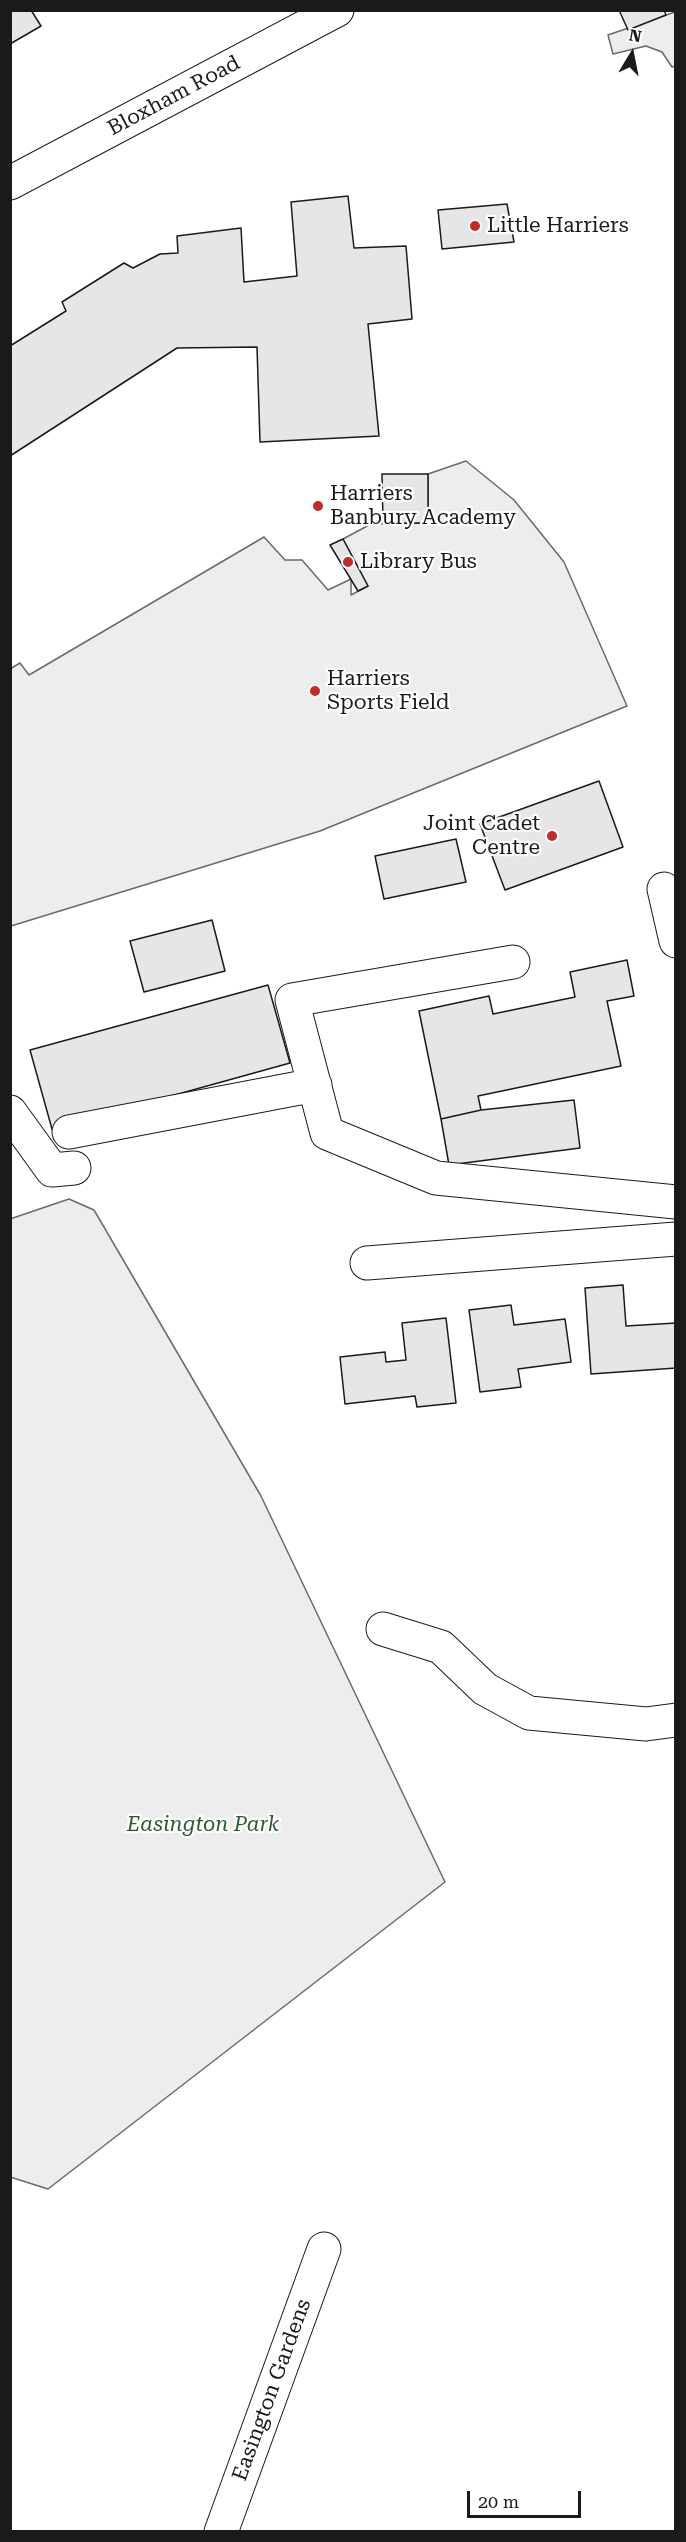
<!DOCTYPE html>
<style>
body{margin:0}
#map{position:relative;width:686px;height:2542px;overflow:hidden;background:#fff;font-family:"Roboto Serif",serif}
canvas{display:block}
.frame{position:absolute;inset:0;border:12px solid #1a1a1a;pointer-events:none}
.north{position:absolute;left:602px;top:24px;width:60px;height:60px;-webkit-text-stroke:4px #fff;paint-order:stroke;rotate:10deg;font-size:16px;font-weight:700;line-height:24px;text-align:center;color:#1a1a1a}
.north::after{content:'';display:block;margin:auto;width:21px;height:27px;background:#1a1a1a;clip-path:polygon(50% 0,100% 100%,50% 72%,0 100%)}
.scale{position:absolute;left:467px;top:2491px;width:114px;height:27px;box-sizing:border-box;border:3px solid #1a1a1a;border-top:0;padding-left:8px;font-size:18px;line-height:21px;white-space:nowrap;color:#1a1a1a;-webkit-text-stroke:4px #fff;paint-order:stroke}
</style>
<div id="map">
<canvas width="686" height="2542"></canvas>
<div class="frame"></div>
<div class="north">N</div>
<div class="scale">20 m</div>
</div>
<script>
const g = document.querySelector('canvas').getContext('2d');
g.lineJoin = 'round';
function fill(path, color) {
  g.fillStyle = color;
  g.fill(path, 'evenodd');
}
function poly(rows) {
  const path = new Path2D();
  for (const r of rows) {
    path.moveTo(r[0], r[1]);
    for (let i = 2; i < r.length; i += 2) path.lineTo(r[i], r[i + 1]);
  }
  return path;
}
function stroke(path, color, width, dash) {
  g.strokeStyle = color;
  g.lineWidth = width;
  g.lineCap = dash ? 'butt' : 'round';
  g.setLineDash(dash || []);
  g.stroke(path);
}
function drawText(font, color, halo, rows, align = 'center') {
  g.font = font + ' "Roboto Serif",serif';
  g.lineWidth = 4.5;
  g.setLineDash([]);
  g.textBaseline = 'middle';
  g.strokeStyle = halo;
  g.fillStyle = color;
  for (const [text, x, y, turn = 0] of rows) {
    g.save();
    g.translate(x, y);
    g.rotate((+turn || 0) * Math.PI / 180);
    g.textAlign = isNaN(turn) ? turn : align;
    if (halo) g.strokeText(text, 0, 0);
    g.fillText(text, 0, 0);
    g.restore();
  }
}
const green = poly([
 [675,12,675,66,672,67,662,52,646,46,613,54,608,35,675,12],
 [466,461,514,500,564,562,627,706,320,831,11,926,10,669,20,663,29,675,264,537,285,560,302,560,328,590,351,579,351,595,368,586,343,539,371,524,428,523,428,474,466,461],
 [69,1199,94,1210,261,1496,445,1882,48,2189,10,2177,10,1219,69,1199]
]);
fill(green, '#ededed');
stroke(green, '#6a6a6a', 1.5);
const building = poly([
 [10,10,31,10,41,26,10,44,10,10],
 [619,10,664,10,666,15,628,30,619,10],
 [348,196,354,248,406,246,412,319,368,324,379,436,260,442,257,347,177,348,10,456,10,346,66,311,62,302,124,263,133,268,160,254,178,253,177,236,241,228,244,282,297,276,291,202,348,196],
 [507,204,514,242,442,249,438,210,507,204],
 [382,474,428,474,428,523,383,523,382,474],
 [343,539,368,586,358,591,330,545,343,539],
 [599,781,623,847,505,890,480,824,599,781],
 [456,839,466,882,384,899,375,856,456,839],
 [212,920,225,971,144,992,130,941,212,920],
 [627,960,634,996,607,1001,621,1066,478,1096,481,1110,441,1119,419,1011,489,996,493,1014,575,997,570,972,627,960],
 [268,985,290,1063,52,1129,30,1050,268,985],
 [574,1100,580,1148,449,1165,441,1119,481,1110,574,1100],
 [623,1285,626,1326,676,1323,676,1368,591,1374,585,1288,623,1285],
 [511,1305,514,1325,565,1319,571,1362,518,1369,521,1387,480,1392,469,1310,511,1305],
 [446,1318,456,1403,417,1407,415,1396,345,1404,340,1357,385,1352,386,1362,406,1360,402,1323,446,1318]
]);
fill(building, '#e6e6e6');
stroke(building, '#1a1a1a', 1.5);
const minor = poly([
 [664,889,676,941],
 [513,962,292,1000,327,1133,436,1178,676,1202],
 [10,1112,52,1170,74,1168],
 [69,1132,315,1085],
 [367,1263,676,1239],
 [383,1629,441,1647,485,1689,529,1713,646,1724,676,1720],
 [221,2532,324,2249]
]);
const major = poly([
 [10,183,337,10]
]);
stroke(minor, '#1a1a1a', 35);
stroke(major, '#1a1a1a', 35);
stroke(minor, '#fff', 33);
stroke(major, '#fff', 33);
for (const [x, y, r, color] of [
 [475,226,6,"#c62828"],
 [318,506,6,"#c62828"],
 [348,562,6,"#c62828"],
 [315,691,6,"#c62828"],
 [552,836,6,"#c62828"]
]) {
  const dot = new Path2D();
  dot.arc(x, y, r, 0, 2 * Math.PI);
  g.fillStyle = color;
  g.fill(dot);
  stroke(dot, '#fff', 2);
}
drawText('21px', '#1a1a1a', '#fff', [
 ["Bloxham Road",174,96,-28],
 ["Easington Gardens",272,2390,-70]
]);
drawText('21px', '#1a1a1a', '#fff', [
 ["Little Harriers",487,226],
 ["Harriers",330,494],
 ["Banbury Academy",330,518],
 ["Library Bus",360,562],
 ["Harriers",327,679],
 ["Sports Field",327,703],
 ["Joint Cadet",540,824,"right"],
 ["Centre",540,848,"right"]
], 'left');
drawText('italic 21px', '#2b5a34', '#fff', [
 ["Easington Park",203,1825]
]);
</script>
